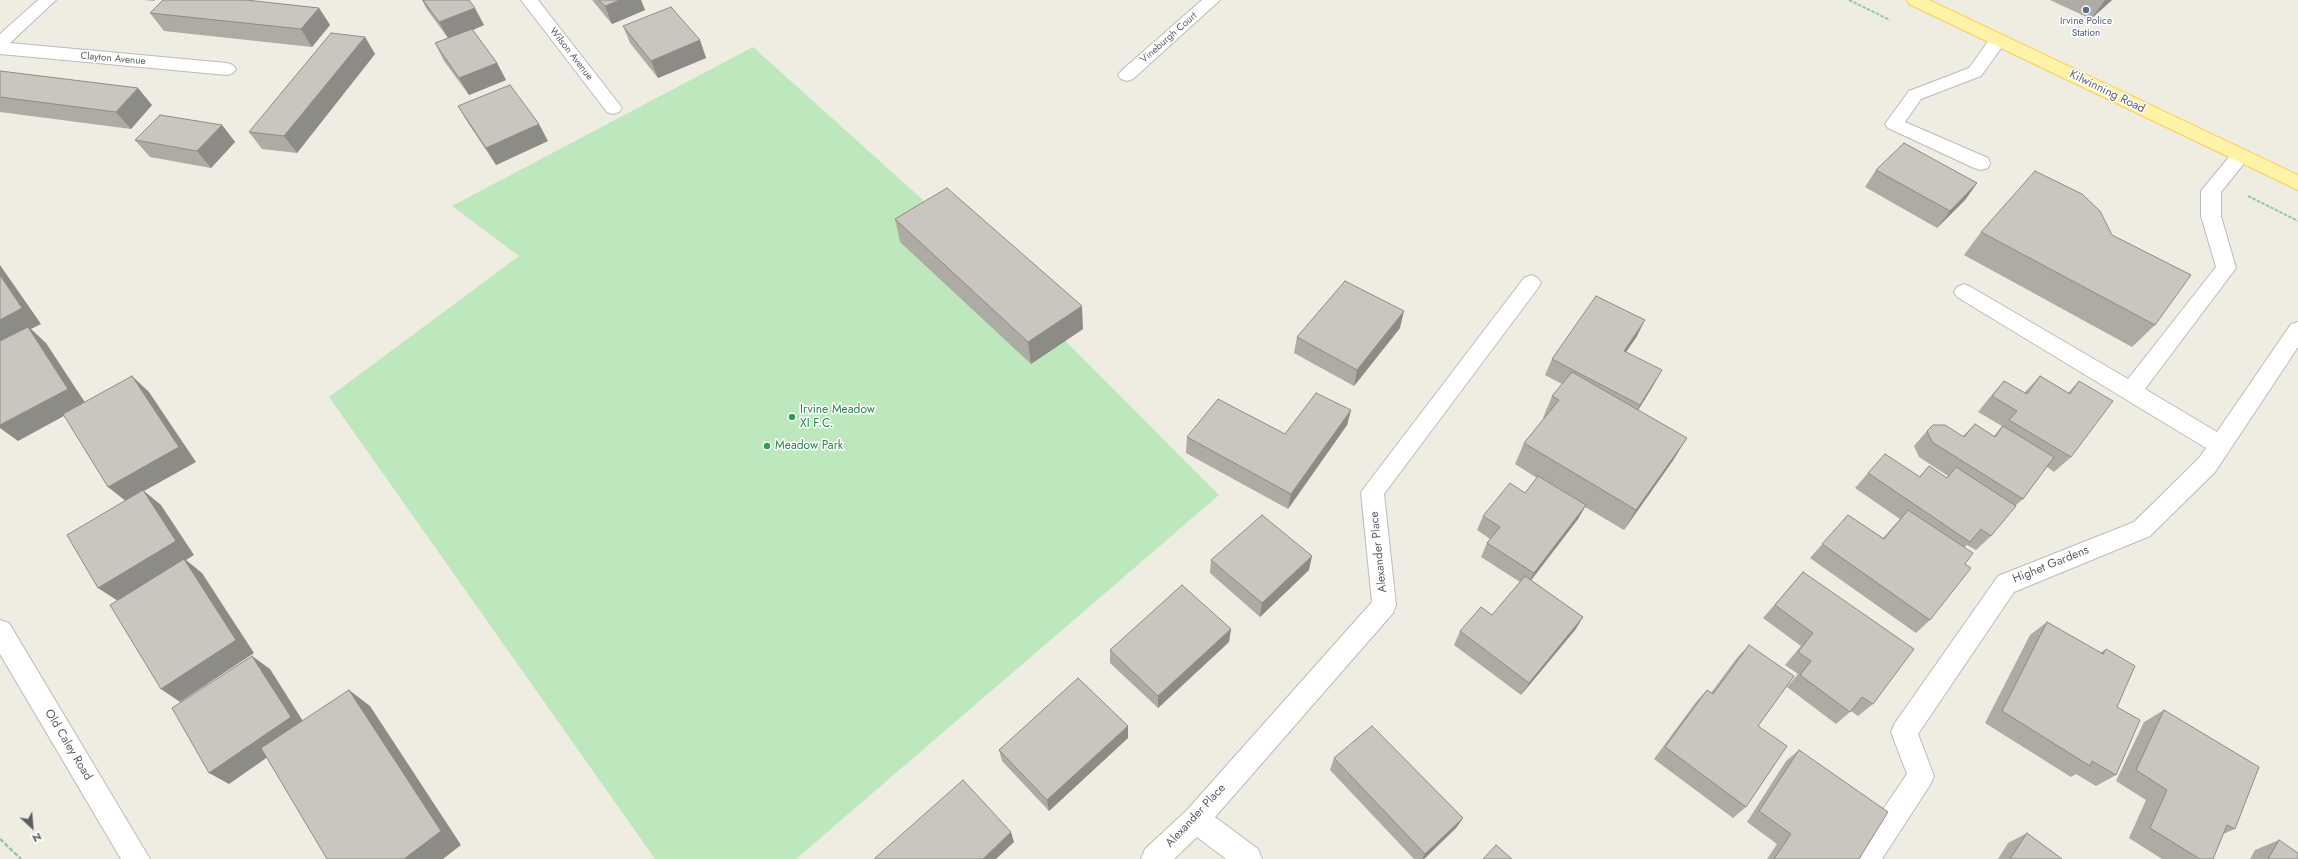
<!DOCTYPE html>
<style>
body{margin:0}
#map{position:relative;width:2298px;height:859px;overflow:hidden;background:#efece2;font-family:Jost,sans-serif}
canvas{display:block}
.north{position:absolute;left:12px;top:807px;width:40px;height:40px;-webkit-text-stroke:3px #fff;paint-order:stroke;rotate:154deg;font-size:11px;font-weight:700;line-height:16px;text-align:center;color:#5b5f64}
.north::after{content:'';display:block;margin:auto;width:14px;height:18px;background:#5b5f64;clip-path:polygon(50% 0,100% 100%,50% 72%,0 100%)}
</style>
<div id="map">
<canvas width="2298" height="859"></canvas>
<div class="north">N</div>
</div>
<script>
const g = document.querySelector('canvas').getContext('2d');
g.lineJoin = 'round';
function fill(path, color) {
  g.fillStyle = color;
  g.fill(path, 'evenodd');
}
function poly(rows) {
  const path = new Path2D();
  for (const r of rows) {
    path.moveTo(r[0], r[1]);
    for (let i = 2; i < r.length; i += 2) path.lineTo(r[i], r[i + 1]);
  }
  return path;
}
function stroke(path, color, width, dash) {
  g.strokeStyle = color;
  g.lineWidth = width;
  g.lineCap = dash ? 'butt' : 'round';
  g.setLineDash(dash || []);
  g.stroke(path);
}
function drawText(font, color, halo, rows, align = 'center') {
  g.font = font + ' Jost,sans-serif';
  g.lineWidth = 3;
  g.setLineDash([]);
  g.textBaseline = 'middle';
  g.strokeStyle = halo;
  g.fillStyle = color;
  for (const [text, x, y, turn = 0] of rows) {
    g.save();
    g.translate(x, y);
    g.rotate((+turn || 0) * Math.PI / 180);
    g.textAlign = isNaN(turn) ? turn : align;
    if (halo) g.strokeText(text, 0, 0);
    g.fillText(text, 0, 0);
    g.restore();
  }
}
fill(poly([
 [753,47,944,219,1219,495,796,859,655,859,329,397,519,256,452,206]
]), '#bde8be');
const minor = poly([
 [38,0,56,0,10,43,227,63,233,65,236,69,233,73,227,75,0,54,0,34,38,0],
 [521,0,538,0,619,104,622,108,619,112,613,114,607,112,521,0],
 [1202,0,1220,0,1133,79,1127,81,1121,79,1118,75,1121,71,1202,0],
 [1998,34,2004,36,2007,40,1981,76,1921,99,1905,122,1988,158,1990,163,1988,168,1981,170,1974,168,1888,128,1885,124,1909,91,1969,68,1992,36,1998,34],
 [2241,150,2248,151,2250,156,2221,192,2221,216,2236,268,2145,389,2217,432,2291,324,2298,322,2298,347,2215,472,2150,536,2014,592,1918,734,1934,776,1930,785,1882,859,1852,859,1856,849,1907,774,1891,732,1895,723,1998,576,2134,522,2199,458,2206,448,1957,297,1954,292,1957,287,1964,284,1971,287,2128,379,2216,267,2201,216,2201,191,2234,151,2241,150],
 [1531,275,1538,278,1541,283,1538,288,1384,494,1396,605,1393,613,1215,817,1258,849,1262,859,1226,859,1197,837,1174,859,1141,859,1145,849,1187,810,1372,602,1361,492,1524,278,1531,275],
 [0,620,9,623,150,859,121,859,0,654,0,620]
]);
const major = poly([
 [1907,0,1929,0,2298,175,2298,190,1909,4,1907,0]
]);
stroke(minor, '#b8bbc0', 2);
stroke(major, '#fbce4f', 2);
stroke(poly([
 [1849,0,1890,20],
 [2248,196,2298,221]
]), '#94c7a4', 2, [3.5, 1.5]);
stroke(poly([
 [0,839,21,859]
]), '#94c7a4', 2.5, [4.5, 2]);
fill(minor, '#fff');
fill(major, '#fff3a7');
fill(poly([
 [144,0,155,0,154,1],
 [422,0,469,0,484,25,473,30,497,63,506,80,469,95,444,61,435,43,448,38,426,8],
 [592,0,641,0,645,10,612,24],
 [2050,0,2112,0,2091,19],
 [319,8,330,25,312,47,164,31,150,13],
 [623,26,700,40,706,58,658,78,630,43],
 [365,37,375,54,297,153,262,149,249,132],
 [0,71,152,105,131,129,0,112],
 [458,106,548,141,496,165,468,123],
 [222,125,235,142,211,168,150,157,135,140],
 [1876,170,1977,183,1965,200,1937,228,1865,187],
 [895,219,1083,329,1031,364,900,242],
 [1981,232,2112,235,2155,325,2132,347,1964,255],
 [1400,328,1354,386,1294,353,1297,337],
 [1637,336,1626,352,1653,386,1638,410,1674,459,1624,530,1585,507,1578,519,1531,580,1583,617,1575,630,1521,695,1454,645,1460,631,1492,615,1520,582,1481,557,1487,543,1490,539,1477,530,1483,516,1525,493,1537,478,1515,464,1524,443,1544,419,1543,418,1552,396,1562,384,1545,375,1552,359],
 [2040,376,2068,393,2079,381,2071,457,2054,472,2047,467,2023,499,2015,506,1991,536,1976,550,1967,545,1965,547,1965,564,1930,620,1916,633,1810,558,1848,515,1883,538,1900,519,1855,488,1868,473,1919,477,1929,466,1946,478,1948,476,1919,457,1914,446,1927,431,1963,436,1975,424,1994,436,2002,426,1978,412,1990,397,2004,381,2024,393],
 [1351,410,1347,425,1288,509,1186,453,1187,437,1285,434],
 [1211,560,1309,570,1260,617,1210,573],
 [1803,572,1873,704,1858,716,1851,711,1836,724,1787,687,1798,674,1785,665,1801,646,1763,618],
 [2047,622,2100,653,2106,649,2117,707,2116,775,2096,786,2076,774,2071,777,1985,723,2030,635],
 [1231,629,1229,642,1158,708,1110,663,1110,650],
 [1749,645,1758,726,1746,807,1733,818,1654,759,1696,702,1707,690,1711,693,1737,658],
 [2164,710,2235,829,2223,834,2213,859,2162,859,2129,838,2146,800,2116,781,2144,722],
 [1128,738,1049,811,1002,761,999,750],
 [1799,750,1859,859,1767,859,1777,844,1747,822,1786,761],
 [1334,758,1463,818,1456,828,1424,859,1414,859,1330,770],
 [2027,833,2062,859,1998,859,2008,843],
 [2279,840,2298,859,2250,859,2255,850]
]), '#aeaaa4');
fill(poly([
 [620,0,641,0,645,10,612,24,605,6],
 [2105,0,2112,0,2091,19],
 [319,8,330,25,312,47,301,29],
 [475,8,484,25,449,40,439,22],
 [365,37,375,54,297,153,284,136],
 [700,40,706,58,658,78,651,61],
 [497,63,506,80,469,95,459,78],
 [138,88,152,105,131,129,116,112],
 [539,124,548,141,496,165,486,148],
 [222,125,235,142,211,168,197,151],
 [1977,183,1965,200,1937,228,1950,211],
 [0,265,41,324,31,329,46,343,86,404,18,441,0,428],
 [1082,306,1083,329,1031,364,1028,342],
 [1404,311,1400,328,1354,386,1357,370],
 [1645,320,1637,336,1616,367,1624,351],
 [1662,370,1653,386,1632,420,1640,405],
 [132,376,149,392,196,462,144,491,161,505,194,555,186,560,202,573,254,653,180,702,161,689,118,601,98,588,127,502,108,487],
 [1351,410,1347,425,1288,509,1291,494],
 [1687,438,1674,459,1624,530,1636,510],
 [1586,505,1578,519,1526,587,1534,573],
 [1312,556,1309,570,1260,617,1262,603],
 [1583,617,1575,630,1521,695,1529,683],
 [1231,629,1229,642,1158,708,1158,696],
 [252,656,270,669,308,729,229,784,209,773],
 [349,690,370,706,461,845,443,859,404,859],
 [1128,726,1128,738,1049,811,1047,800],
 [1463,818,1456,828,1424,859,1422,859,1425,854],
 [1011,832,1014,842,996,859,983,859]
]), '#8d8b86');
const building = poly([
 [163,0,246,0,319,8,301,29,150,13,163,0],
 [423,0,469,0,475,8,439,22,423,0],
 [599,0,620,0,605,6,599,0],
 [671,7,700,40,651,61,623,26,671,7],
 [472,29,497,63,459,78,435,43,472,29],
 [331,33,365,37,284,136,249,132,331,33],
 [0,71,138,88,116,112,0,97,0,71],
 [510,85,539,124,486,148,458,106,510,85],
 [160,115,222,125,197,151,135,140,160,115],
 [1904,143,1977,183,1950,211,1876,170,1904,143],
 [2035,171,2082,194,2100,211,2112,235,2191,275,2155,325,1981,232,2035,171],
 [947,188,1082,306,1028,342,895,219,947,188],
 [0,275,22,308,0,320,0,275],
 [1345,281,1404,311,1357,370,1297,337,1345,281],
 [1596,296,1645,320,1624,351,1662,370,1640,405,1552,359,1596,296],
 [28,327,68,389,0,425,0,341,28,327],
 [1572,372,1687,438,1636,510,1524,443,1559,400,1552,396,1572,372],
 [132,376,179,447,108,487,63,414,132,376],
 [2040,376,2070,394,2079,381,2113,401,2071,457,2009,420,2017,411,1992,396,2004,381,2027,394,2040,376],
 [1316,393,1351,410,1291,494,1187,437,1218,399,1285,434,1316,393],
 [1975,424,1995,437,2003,426,2054,457,2023,499,1932,442,1927,431,1933,425,1945,425,1964,437,1975,424],
 [1885,454,1920,477,1929,466,1947,478,1956,467,2016,506,1991,536,1981,529,1970,542,1868,473,1885,454],
 [1538,476,1586,505,1534,573,1487,543,1500,527,1483,516,1510,483,1525,493,1538,476],
 [143,490,176,541,98,588,67,535,143,490],
 [1908,510,1973,553,1965,564,1971,568,1930,620,1822,544,1848,515,1884,539,1908,510],
 [1262,515,1312,556,1262,603,1211,560,1262,515],
 [184,559,236,640,161,689,110,605,184,559],
 [1803,572,1914,649,1873,704,1862,697,1850,712,1800,675,1811,661,1798,652,1813,633,1775,605,1803,572],
 [1525,576,1583,617,1529,683,1460,631,1481,607,1492,615,1525,576],
 [1182,585,1231,629,1158,696,1110,650,1182,585],
 [2047,622,2103,654,2106,649,2135,666,2117,707,2140,720,2116,775,2092,761,2090,766,2002,711,2047,622],
 [1749,645,1794,676,1758,726,1787,746,1746,807,1665,747,1707,690,1713,694,1749,645],
 [252,656,291,717,209,773,172,708,252,656],
 [1078,678,1128,726,1047,800,999,750,1078,678],
 [349,690,441,831,404,859,327,859,261,748,349,690],
 [2164,710,2259,767,2235,829,2227,825,2213,859,2200,859,2150,828,2167,790,2136,770,2164,710],
 [1372,726,1463,818,1425,854,1334,758,1372,726],
 [1799,750,1888,812,1859,859,1774,859,1791,834,1759,811,1799,750],
 [963,780,1011,832,983,859,875,859,875,858,963,780],
 [2027,833,2062,859,2010,859,2027,833],
 [2279,840,2298,853,2298,859,2268,859,2279,840],
 [1496,845,1512,859,1483,859,1496,845]
]);
fill(building, '#cac6bf');
stroke(building, '#8d8b86', 1);
for (const [x, y, r, color] of [
 [2086,10,4,"#5c6f8a"],
 [792,417,4,"#2e9e5b"],
 [767,446,4,"#2e9e5b"]
]) {
  const dot = new Path2D();
  dot.arc(x, y, r, 0, 2 * Math.PI);
  g.fillStyle = color;
  g.fill(dot);
  stroke(dot, '#fff', 1.5);
}
drawText('10px', '#4e5e75', '#fff', [
 ["Irvine Police",2086,22],
 ["Station",2086,34]
]);
drawText('10px', '#5b5f64', '#fff', [
 ["Vineburgh Court",1169,38,-41],
 ["Wilson Avenue",571,54,52],
 ["Clayton Avenue",113,59,5]
]);
drawText('12px', '#5b5f64', '#fff', [
 ["Kilwinning Road",2107,92,26],
 ["Alexander Place",1379,552,-96],
 ["Highet Gardens",2051,565,-22],
 ["Old Caley Road",68,745,59],
 ["Alexander Place",1196,816,-47]
]);
drawText('12px', '#27864d', '#fff', [
 ["Irvine Meadow",800,410],
 ["XI F.C.",800,424],
 ["Meadow Park",775,446]
], 'left');
</script>
